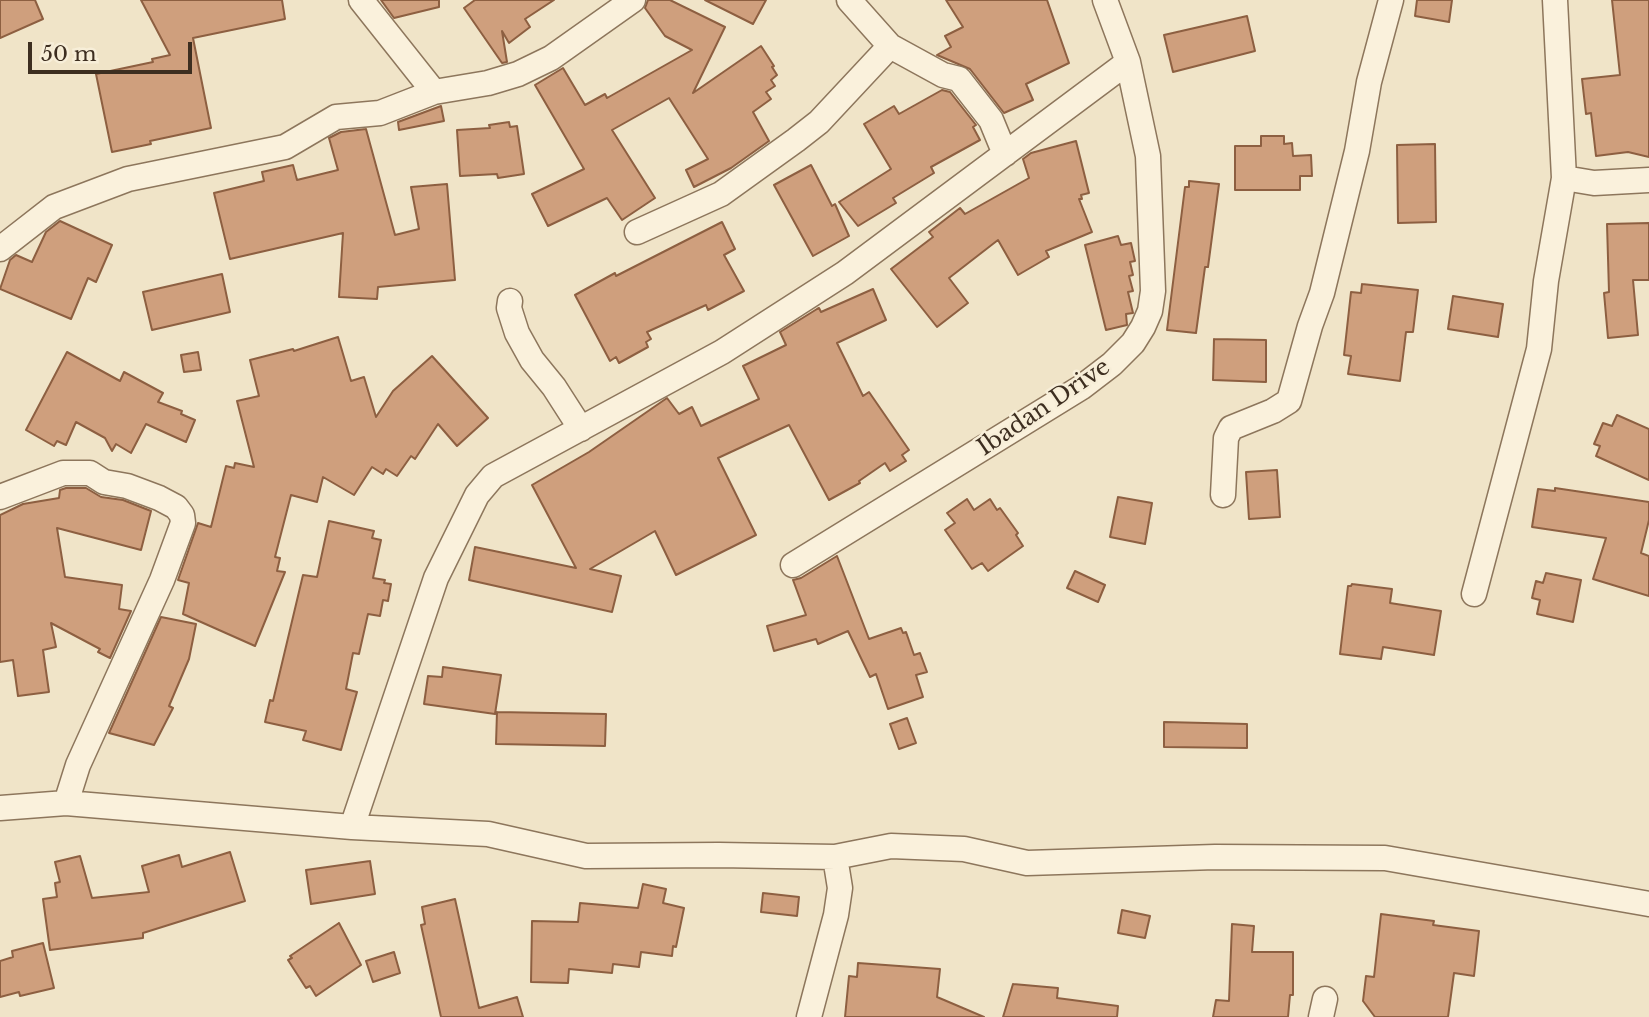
<!DOCTYPE html>
<style>
body{margin:0}
#map{position:relative;width:1649px;height:1017px;overflow:hidden;background:#f0e4c8;font-family:"Libre Baskerville",serif}
canvas{display:block}
.scale{position:absolute;left:28px;top:42px;width:164px;height:32px;box-sizing:border-box;border:4px solid #3d2e20;border-top:0;padding-left:9px;font-size:21px;line-height:24px;white-space:nowrap;color:#3d2e20;-webkit-text-stroke:5px #f7eed8;paint-order:stroke}
</style>
<div id="map">
<canvas width="1649" height="1017"></canvas>
<div class="scale">50 m</div>
</div>
<script>
const g = document.querySelector('canvas').getContext('2d');
g.lineJoin = 'round';
function fill(path, color) {
  g.fillStyle = color;
  g.fill(path, 'evenodd');
}
function poly(rows) {
  const path = new Path2D();
  for (const r of rows) {
    path.moveTo(r[0], r[1]);
    for (let i = 2; i < r.length; i += 2) path.lineTo(r[i], r[i + 1]);
  }
  return path;
}
function stroke(path, color, width, dash) {
  g.strokeStyle = color;
  g.lineWidth = width;
  g.lineCap = dash ? 'butt' : 'round';
  g.setLineDash(dash || []);
  g.stroke(path);
}
function drawText(font, color, halo, rows, align = 'center') {
  g.font = font + ' "Libre Baskerville",serif';
  g.lineWidth = 5;
  g.setLineDash([]);
  g.textBaseline = 'middle';
  g.strokeStyle = halo;
  g.fillStyle = color;
  for (const [text, x, y, turn = 0] of rows) {
    g.save();
    g.translate(x, y);
    g.rotate((+turn || 0) * Math.PI / 180);
    g.textAlign = isNaN(turn) ? turn : align;
    if (halo) g.strokeText(text, 0, 0);
    g.fillText(text, 0, 0);
    g.restore();
  }
}
const building = poly([
 [0,0,35,0,43,19,0,38,0,0],
 [141,0,282,0,285,19,193,38,211,128,150,141,151,144,112,152,96,74,153,62,152,59,170,55,141,0],
 [381,0,439,0,439,7,394,18,381,0],
 [475,0,554,0,525,19,530,27,509,43,502,31,507,62,502,63,464,8,475,0],
 [648,0,670,0,725,27,693,93,761,46,774,66,772,67,777,75,771,80,775,86,766,92,771,99,753,112,769,141,731,168,694,187,686,170,708,159,669,98,612,130,655,198,622,220,607,198,548,226,532,194,584,169,535,85,563,68,585,105,605,94,607,98,692,50,665,36,645,8,648,0],
 [705,0,766,0,753,24,705,0],
 [946,0,1047,0,1069,63,1026,84,1033,100,1004,113,970,69,937,55,951,47,945,36,963,27,946,0],
 [1417,0,1452,0,1449,22,1415,16,1417,0],
 [1612,0,1649,0,1649,157,1628,152,1596,156,1591,113,1586,114,1582,79,1620,75,1612,0],
 [1247,16,1255,51,1173,72,1164,35,1247,16],
 [942,90,950,92,976,125,973,127,980,140,931,167,934,173,893,198,896,203,858,226,839,202,891,169,864,124,894,106,899,114,942,90],
 [441,106,444,121,399,130,398,122,441,106],
 [509,122,510,127,517,126,524,174,498,178,497,174,460,176,457,130,490,128,489,125,509,122],
 [366,129,395,235,419,229,411,187,447,184,455,280,378,287,377,299,339,297,343,233,230,259,214,193,264,181,262,172,293,165,297,180,338,170,329,138,341,132,366,129],
 [1261,136,1284,136,1284,144,1292,143,1293,156,1311,155,1312,176,1300,176,1300,190,1235,190,1235,146,1261,146,1261,136],
 [1076,141,1089,193,1081,195,1082,199,1079,199,1092,232,1046,251,1049,257,1018,275,998,240,949,278,968,303,937,327,891,269,933,237,929,232,960,208,965,214,1029,178,1023,159,1031,153,1076,141],
 [1435,144,1436,222,1398,223,1397,145,1435,144],
 [811,165,832,206,835,204,849,236,813,256,774,185,811,165],
 [1189,181,1219,184,1208,267,1205,267,1196,333,1167,330,1185,187,1189,187,1189,181],
 [60,221,112,245,96,282,88,278,71,319,0,289,10,260,16,255,32,262,46,232,60,221],
 [722,222,735,249,724,255,744,291,708,310,706,305,647,332,651,339,646,342,648,347,619,363,616,357,610,361,575,295,615,273,616,276,722,222],
 [1649,223,1649,280,1633,280,1638,335,1608,338,1604,293,1609,292,1607,224,1649,223],
 [1118,236,1121,245,1131,243,1135,261,1130,262,1133,275,1129,276,1133,291,1128,292,1133,313,1126,314,1127,325,1106,330,1085,245,1118,236],
 [222,274,230,312,152,330,143,292,222,274],
 [1362,284,1418,290,1413,332,1406,332,1400,381,1348,374,1351,356,1344,355,1351,292,1361,293,1362,284],
 [873,289,886,320,837,343,863,396,869,392,909,450,902,455,906,461,890,471,885,463,859,481,860,483,829,500,789,425,718,458,756,535,676,575,655,531,590,569,621,576,612,612,469,580,475,547,576,568,532,485,589,452,667,398,679,414,692,407,701,426,759,399,743,366,786,345,780,332,817,309,819,308,821,312,873,289],
 [1453,296,1503,304,1498,337,1448,329,1453,296],
 [338,337,351,381,364,377,376,417,393,391,432,356,488,418,457,446,438,424,415,459,411,456,397,476,386,469,383,474,372,467,354,495,323,477,317,502,291,495,275,557,280,558,277,571,285,572,255,646,183,614,189,583,178,580,198,523,211,527,226,466,234,468,235,463,254,467,237,401,259,396,250,360,293,349,294,351,338,337],
 [1214,339,1266,340,1266,382,1213,380,1214,339],
 [67,352,120,381,124,372,163,393,158,402,182,411,181,414,195,420,186,442,146,424,131,453,116,444,112,451,105,438,76,422,66,445,57,441,54,446,26,430,67,352],
 [198,352,201,370,184,372,181,355,198,352],
 [1617,415,1649,429,1649,480,1596,456,1600,446,1594,444,1603,423,1612,426,1617,415],
 [1277,470,1280,517,1249,519,1246,472,1277,470],
 [66,488,86,488,101,497,123,500,151,511,141,550,57,528,65,577,122,585,119,609,131,611,110,658,98,652,100,649,51,623,56,647,43,650,49,692,18,696,13,660,0,662,0,515,23,504,59,498,60,490,66,488],
 [1555,488,1649,502,1649,520,1641,553,1649,556,1649,596,1593,579,1606,538,1532,527,1538,489,1555,491,1555,488],
 [1118,497,1152,503,1145,544,1110,537,1118,497],
 [967,499,974,510,990,499,997,510,1000,508,1018,533,1016,535,1023,546,988,571,982,563,972,569,945,530,955,523,947,513,967,499],
 [329,521,374,531,372,538,381,540,373,578,385,580,384,583,391,584,388,601,383,600,380,616,368,614,359,654,353,653,346,689,357,692,341,750,303,740,306,731,265,722,270,700,273,701,303,575,317,577,329,521],
 [837,556,869,639,901,628,903,633,906,632,914,655,920,653,927,672,916,675,923,697,888,709,876,674,870,677,848,631,818,644,816,639,774,651,767,626,806,615,793,580,801,578,837,556],
 [1075,571,1105,585,1098,602,1067,588,1075,571],
 [1546,573,1581,580,1573,622,1537,614,1540,600,1532,598,1536,581,1543,583,1546,573],
 [1352,584,1392,589,1390,603,1441,611,1434,655,1383,647,1381,659,1340,654,1348,586,1351,586,1352,584],
 [161,617,196,624,189,659,169,706,173,708,154,745,109,733,161,617],
 [443,667,501,675,495,714,424,704,428,676,442,677,443,667],
 [497,712,606,714,605,746,496,744,497,712],
 [907,718,916,743,899,749,890,724,907,718],
 [1164,722,1247,724,1247,748,1164,747,1164,722],
 [230,852,245,901,143,933,143,938,50,950,43,899,57,897,55,883,60,882,55,862,80,856,92,898,149,892,142,866,179,855,182,867,230,852],
 [370,861,375,894,311,904,306,870,370,861],
 [643,884,666,889,663,903,684,908,676,947,673,946,672,956,641,952,639,967,613,964,612,973,569,969,568,983,531,982,532,921,578,922,580,903,638,908,643,884],
 [763,893,799,897,797,916,761,912,763,893],
 [455,899,479,1008,517,997,523,1017,441,1017,421,925,425,924,422,907,455,899],
 [1122,910,1150,916,1145,938,1118,933,1122,910],
 [1381,914,1434,921,1433,925,1479,931,1474,976,1454,973,1448,1017,1375,1017,1363,1001,1366,976,1374,977,1381,914],
 [339,923,361,965,316,996,310,986,306,988,288,960,292,958,290,956,339,923],
 [1232,924,1254,926,1252,952,1293,952,1293,995,1290,995,1288,1017,1213,1017,1216,1000,1229,1001,1232,924],
 [43,943,54,988,20,996,19,992,0,997,0,961,13,957,12,951,43,943],
 [394,952,400,973,373,982,366,961,394,952],
 [858,963,940,969,937,997,984,1017,845,1017,849,976,857,977,858,963],
 [1013,984,1058,988,1057,998,1118,1006,1117,1017,1003,1017,1013,984]
]);
fill(building, '#cf9f7d');
stroke(building, '#8d5f41', 2);
const minor = poly([
 [361,0,434,92],
 [849,0,890,46,943,75,959,79,991,120,1005,154],
 [1555,0,1564,178,1594,183,1649,180],
 [637,232,721,194,796,140,819,122,890,46],
 [0,249,54,207,128,179,285,147,336,117,380,113,434,92,488,83,518,74,551,58,633,0],
 [510,301,509,308,517,333,532,360,554,387,581,429],
 [1223,495,1226,438,1231,428,1273,411,1289,401,1310,326,1322,293,1357,151,1369,82,1391,0],
 [0,497,63,473,90,473,104,482,127,486,159,498,176,507,182,515,183,523,162,580,78,765,66,803,0,808],
 [793,565,1082,387,1112,364,1133,343,1143,327,1150,311,1153,291,1148,156,1128,62,1105,0],
 [1474,594,1539,349,1546,281,1564,178],
 [66,803,352,827,488,834,586,856,719,855,835,857,891,846,964,849,1027,863,1215,857,1385,858,1649,904],
 [352,827,436,578,477,495,493,476,722,352,845,273,1128,62],
 [809,1017,836,915,840,888,835,857],
 [1321,1017,1325,999]
]);
stroke(minor, '#8d765c', 27);
stroke(minor, '#faf1dc', 24);
drawText('23px', '#3d2e20', '#f7eed8', [
 ["Ibadan Drive",1044,408,-34]
]);
</script>
